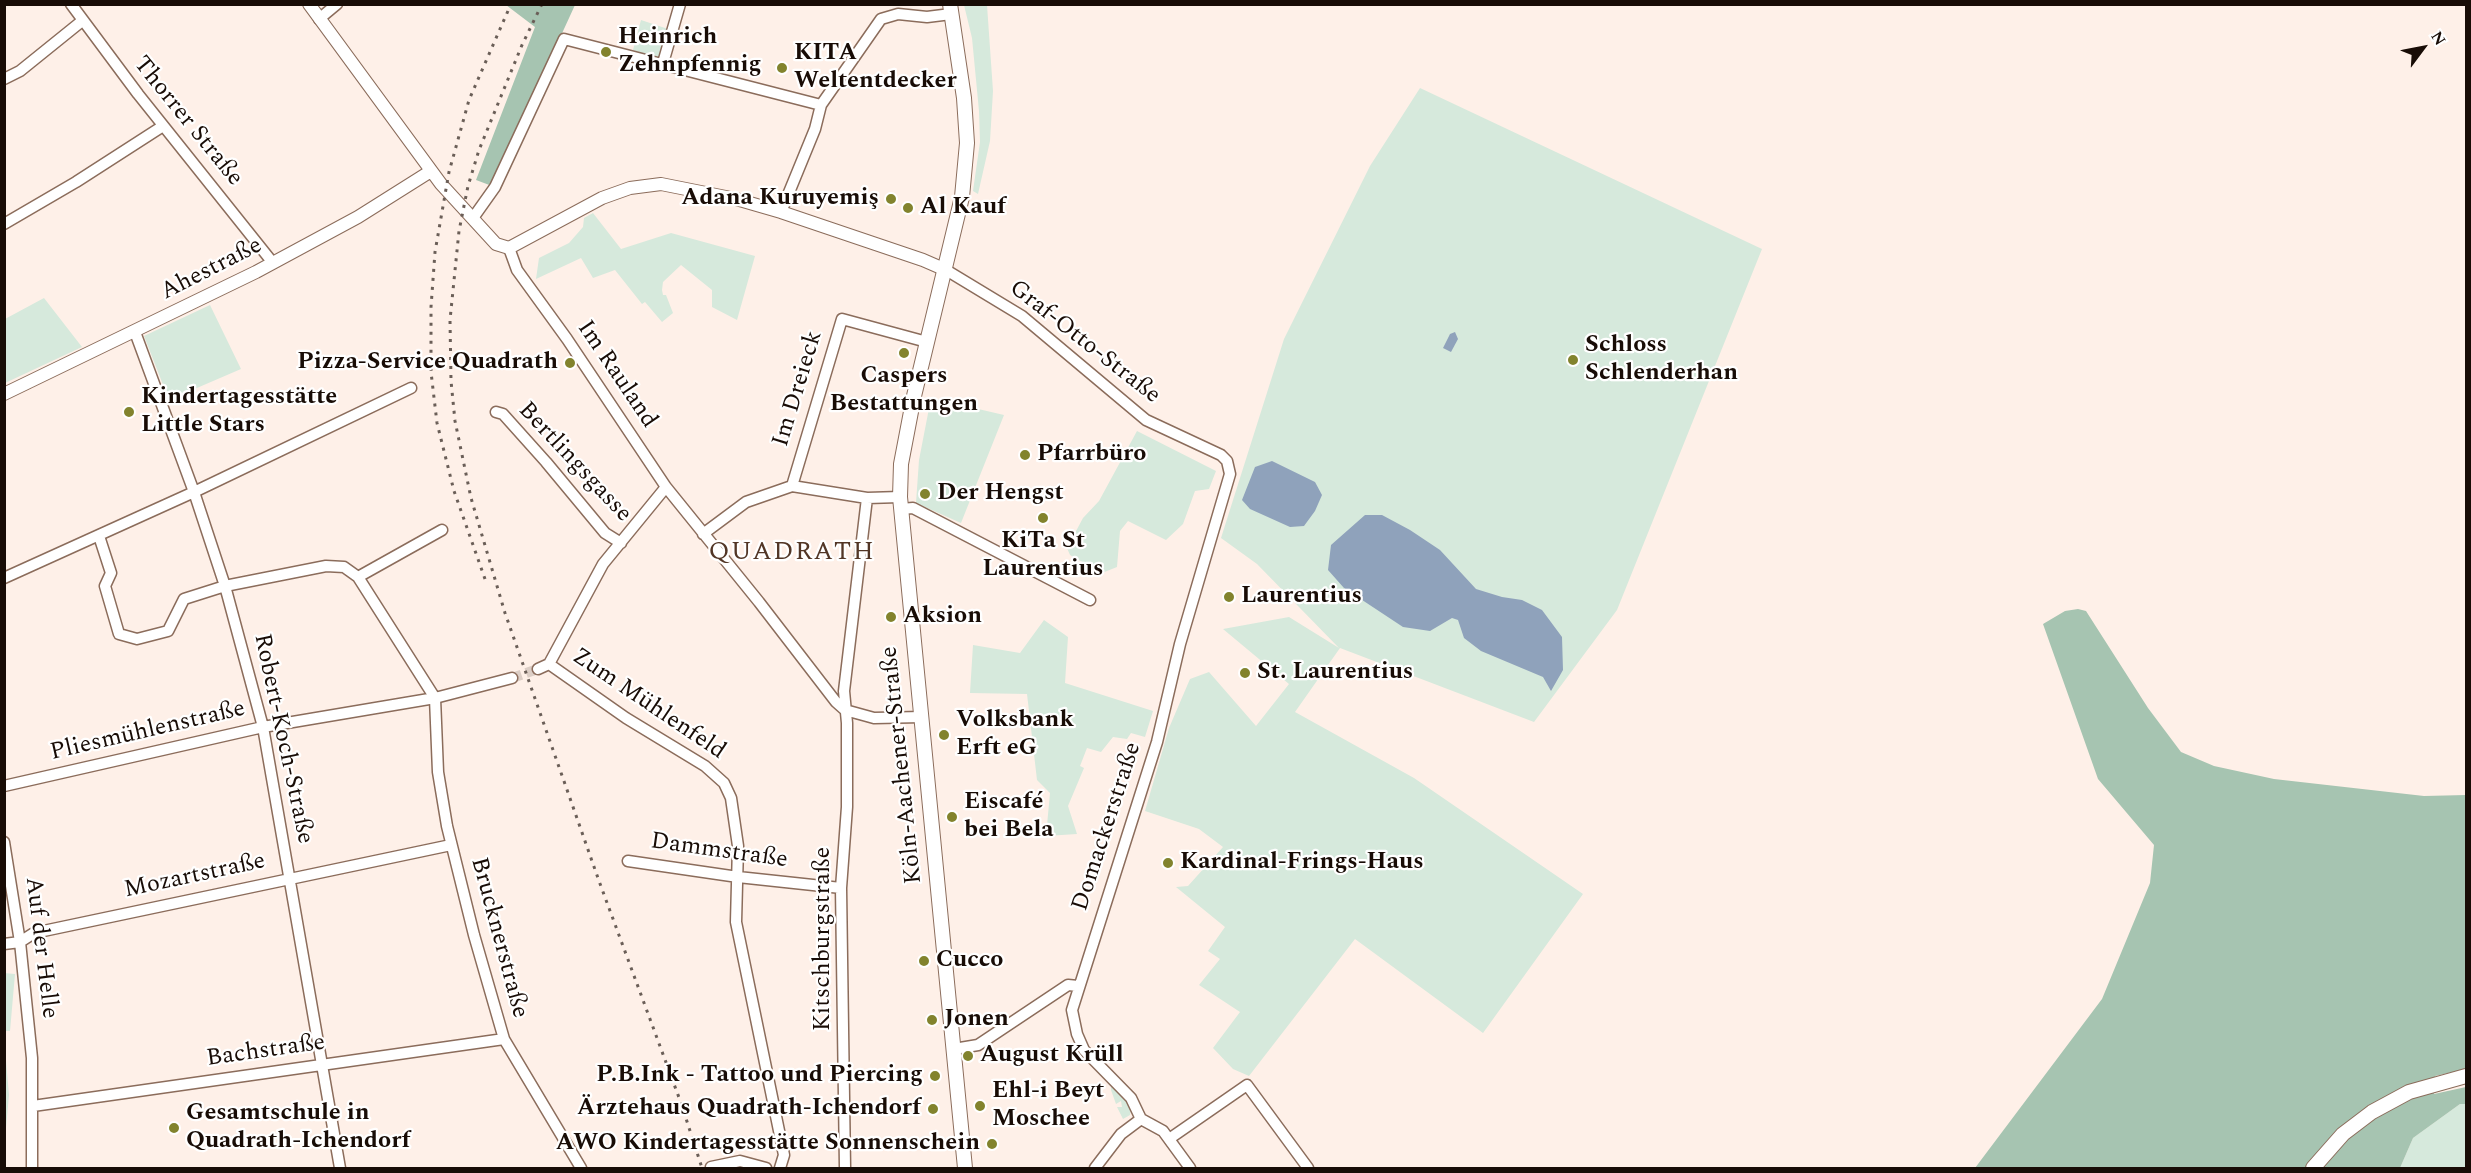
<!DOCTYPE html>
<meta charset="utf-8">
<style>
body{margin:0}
#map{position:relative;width:2471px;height:1173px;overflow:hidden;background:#fef0e8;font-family:Spectral,serif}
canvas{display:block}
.frame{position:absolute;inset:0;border:6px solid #180c06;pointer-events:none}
.north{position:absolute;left:2393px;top:18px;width:60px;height:60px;-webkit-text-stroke:4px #fff;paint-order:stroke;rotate:58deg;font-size:16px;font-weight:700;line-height:24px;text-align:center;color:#180c06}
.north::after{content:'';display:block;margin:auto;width:21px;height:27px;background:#180c06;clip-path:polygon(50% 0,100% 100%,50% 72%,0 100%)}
</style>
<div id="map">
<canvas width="2471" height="1173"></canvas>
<div class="frame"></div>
<div class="north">N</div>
</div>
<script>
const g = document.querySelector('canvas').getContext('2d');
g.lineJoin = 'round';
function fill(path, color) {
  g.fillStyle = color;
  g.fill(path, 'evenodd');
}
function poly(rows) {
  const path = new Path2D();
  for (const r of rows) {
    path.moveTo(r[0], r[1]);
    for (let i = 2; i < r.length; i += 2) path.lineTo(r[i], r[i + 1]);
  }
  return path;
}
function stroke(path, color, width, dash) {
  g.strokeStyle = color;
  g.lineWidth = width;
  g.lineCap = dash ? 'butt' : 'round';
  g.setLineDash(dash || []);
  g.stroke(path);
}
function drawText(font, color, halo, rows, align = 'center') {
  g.font = font + ' Spectral,serif';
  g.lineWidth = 4.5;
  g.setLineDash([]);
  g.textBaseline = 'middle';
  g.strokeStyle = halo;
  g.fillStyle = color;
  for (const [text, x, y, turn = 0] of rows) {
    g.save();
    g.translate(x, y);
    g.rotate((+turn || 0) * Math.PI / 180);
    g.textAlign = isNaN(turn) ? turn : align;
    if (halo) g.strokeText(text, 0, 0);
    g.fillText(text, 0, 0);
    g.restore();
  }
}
fill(poly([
 [964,5,987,5,993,91,990,141,978,194,973,191,980,142,979,111,972,38],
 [641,20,668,29,660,59,633,50],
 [1420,88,1762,249,1617,610,1534,722,1340,648,1295,712,1414,778,1583,894,1483,1033,1355,939,1249,1076,1233,1069,1213,1048,1240,1012,1199,985,1220,959,1208,951,1225,927,1176,887,1188,886,1223,847,1199,829,1145,811,1169,728,1190,679,1209,672,1256,726,1289,684,1223,629,1289,617,1339,648,1257,564,1221,538,1284,339,1370,166],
 [593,213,621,249,671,233,755,256,737,320,712,307,712,290,681,265,663,282,662,290,663,295,666,295,673,313,662,322,645,302,642,304,615,270,593,278,581,258,536,279,539,258,569,243,583,227,584,218],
 [44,298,82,347,5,383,5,319],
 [210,305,241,369,169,400,144,336],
 [931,398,1004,415,961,523,916,503,919,460],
 [1137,431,1216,471,1209,489,1195,491,1183,524,1166,540,1128,521,1120,531,1117,567,1102,573,1070,555,1067,548,1083,518,1099,501],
 [1044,620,1068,637,1065,683,1153,711,1145,737,1131,733,1127,739,1113,737,1101,752,1087,748,1080,766,1084,768,1068,806,1077,834,1046,836,1050,793,1037,780,1027,694,970,693,973,645,1020,653],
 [4,973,15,974,10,1031,5,1031],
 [5,1049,9,1095,5,1139,4,1139],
 [1111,1084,1123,1094,1131,1107,1130,1115,1123,1119,1117,1107,1122,1107,1121,1101,1116,1104,1111,1090],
 [2460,1104,2466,1104,2466,1168,2400,1168,2413,1138]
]), '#d6e9dc');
fill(poly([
 [506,5,575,5,492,186,476,180,535,27],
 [2078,609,2086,611,2148,708,2181,752,2214,766,2274,779,2424,796,2466,795,2466,1069,2435,1076,2434,1094,2466,1087,2466,1104,2460,1104,2413,1138,2400,1168,1975,1168,2102,999,2150,883,2154,845,2098,779,2043,624,2065,611]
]), '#a6c4b1');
fill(poly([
 [1455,332,1458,339,1451,352,1443,348,1450,334],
 [1272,461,1315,482,1322,495,1315,511,1304,526,1290,527,1250,509,1242,500,1255,467],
 [1365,515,1382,515,1410,530,1440,550,1476,589,1502,597,1522,600,1542,610,1562,637,1563,670,1551,691,1543,677,1481,651,1464,638,1458,620,1452,618,1430,631,1403,627,1344,588,1328,570,1331,545]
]), '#8fa2bb');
stroke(poly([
 [512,678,538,669]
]), '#dccec6', 10, [10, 5]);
const minor = poly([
 [71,4,138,94,273,263],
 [319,19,337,4],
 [663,63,680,4],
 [4,79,20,71,82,21],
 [781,212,815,129,821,105,881,19,898,14,927,17,951,14],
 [473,218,495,187,564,39,821,105],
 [4,224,76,182,163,126],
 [509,248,517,270,567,339,666,487,759,602,836,702,845,710,874,718,922,717],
 [946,270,1022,316,1146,420,1221,455,1227,461,1230,474,1180,644,1157,742,1072,1010,1077,1034,1084,1050,1131,1098,1141,1119,1121,1134,1095,1168],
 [135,332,194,492,225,586,263,727,340,1168],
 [496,412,503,414,546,462,605,533,621,543],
 [792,486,842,319,927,342],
 [901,509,913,508,1090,600],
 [703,534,746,502,792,486,867,498,900,497],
 [99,536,111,573,105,586,119,634,137,639,168,631,184,599,225,586,326,566,344,567,358,577,435,698,438,772,447,826,474,935,504,1039,581,1168],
 [358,577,442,530],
 [4,578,194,492,411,388],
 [549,664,626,718,705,766,724,783,731,798,738,846,736,922,784,1155,780,1168],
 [538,669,549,664,603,564,666,487],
 [4,786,263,727,435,698,512,678],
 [4,842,20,942,32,1058,32,1168],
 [628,861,738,877,841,888],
 [4,944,20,942,34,933,451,845],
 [954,1049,978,1045,1068,985,1078,986],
 [33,1106,504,1039],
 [1141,1119,1163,1131,1190,1168],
 [1169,1139,1247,1085,1308,1168],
 [711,1167,740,1161,766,1168],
 [845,1168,841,888,847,807,847,723,844,691,867,498]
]);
const tertiary = poly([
 [309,4,441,184,496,244,509,248,602,198,630,188,661,184,736,199,781,212,923,260,946,270],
 [4,394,256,272,358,217,431,171]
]);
const secondary = poly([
 [950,4,964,98,967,143,962,197,914,396,901,464,900,497,965,1168],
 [2313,1168,2343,1134,2372,1112,2409,1092,2466,1076]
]);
stroke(minor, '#8b6c5b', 13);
stroke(tertiary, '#8b6c5b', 14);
stroke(secondary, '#8b6c5b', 16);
stroke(minor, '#fff', 10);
stroke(tertiary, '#fff', 12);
stroke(secondary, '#fff', 14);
stroke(poly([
 [542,4,522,45,479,150,468,186,459,231,450,320,451,381,455,421,471,498,505,613,599,881,681,1103,702,1168],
 [485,579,454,491,437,423,431,372,431,307,435,252,449,172,469,100,511,4]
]), '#6a5e57', 3, [3, 6]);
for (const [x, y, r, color] of [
 [606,52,6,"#82832d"],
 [782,68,6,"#82832d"],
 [891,199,6,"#82832d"],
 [908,208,6,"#82832d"],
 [904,353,6,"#82832d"],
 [1573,360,6,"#82832d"],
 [570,363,6,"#82832d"],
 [129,412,6,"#82832d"],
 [1025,455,6,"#82832d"],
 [925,494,6,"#82832d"],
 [1043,518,6,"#82832d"],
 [1229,597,6,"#82832d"],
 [891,617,6,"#82832d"],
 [1245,673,6,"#82832d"],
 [944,735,6,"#82832d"],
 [952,817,6,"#82832d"],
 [1168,863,6,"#82832d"],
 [924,961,6,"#82832d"],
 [932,1020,6,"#82832d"],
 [968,1056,6,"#82832d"],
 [935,1076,6,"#82832d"],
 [980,1106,6,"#82832d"],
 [933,1109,6,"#82832d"],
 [174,1128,6,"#82832d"],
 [992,1144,6,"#82832d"]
]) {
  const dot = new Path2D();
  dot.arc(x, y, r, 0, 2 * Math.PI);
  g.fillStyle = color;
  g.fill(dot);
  stroke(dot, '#fff', 2);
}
drawText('bold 24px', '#180c06', '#fff', [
 ["Heinrich",618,38],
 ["Zehnpfennig",618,66],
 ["KITA",794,54],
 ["Weltentdecker",794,82],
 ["Adana Kuruyemiş",879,199,"right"],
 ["Al Kauf",920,208],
 ["Schloss",1585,346],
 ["Schlenderhan",1585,374],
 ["Pizza-Service Quadrath",558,363,"right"],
 ["Caspers",904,377,"center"],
 ["Bestattungen",904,405,"center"],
 ["Kindertagesstätte",141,398],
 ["Little Stars",141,426],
 ["Pfarrbüro",1037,455],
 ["Der Hengst",937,494],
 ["KiTa St",1043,542,"center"],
 ["Laurentius",1043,570,"center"],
 ["Laurentius",1241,597],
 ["Aksion",903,617],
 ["St. Laurentius",1257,673],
 ["Volksbank",956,721],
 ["Erft eG",956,749],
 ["Eiscafé",964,803],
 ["bei Bela",964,831],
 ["Kardinal-Frings-Haus",1180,863],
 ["Cucco",936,961],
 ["Jonen",944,1020],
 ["August Krüll",980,1056],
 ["P.B.Ink - Tattoo und Piercing",923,1076,"right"],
 ["Ehl-i Beyt",992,1092],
 ["Moschee",992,1120],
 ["Ärztehaus Quadrath-Ichendorf",921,1109,"right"],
 ["Gesamtschule in",186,1114],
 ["Quadrath-Ichendorf",186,1142],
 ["AWO Kindertagesstätte Sonnenschein",980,1144,"right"]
], 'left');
drawText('24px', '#180c06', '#fff', [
 ["Thorrer Straße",187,122,51],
 ["Ahestraße",212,270,-27],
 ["Graf-Otto-Straße",1084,343,38],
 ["Im Rauland",616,375,56],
 ["Im Dreieck",799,389,-73],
 ["Bertlingsgasse",574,463,47],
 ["Zum Mühlenfeld",648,705,34],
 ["Pliesmühlenstraße",148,732,-13],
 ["Robert-Koch-Straße",282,739,78],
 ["Köln-Aachener-Straße",903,765,-96],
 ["Domackerstraße",1108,827,-72],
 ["Dammstraße",719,852,8],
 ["Mozartstraße",195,877,-12],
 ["Brucknerstraße",498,938,75],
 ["Kitschburgstraße",824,939,-90],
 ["Auf der Helle",40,948,83],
 ["Bachstraße",266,1052,-8]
]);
g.letterSpacing = '1.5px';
drawText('26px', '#523626', '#fff', [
 ["QUADRATH",792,554]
]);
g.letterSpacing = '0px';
</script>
